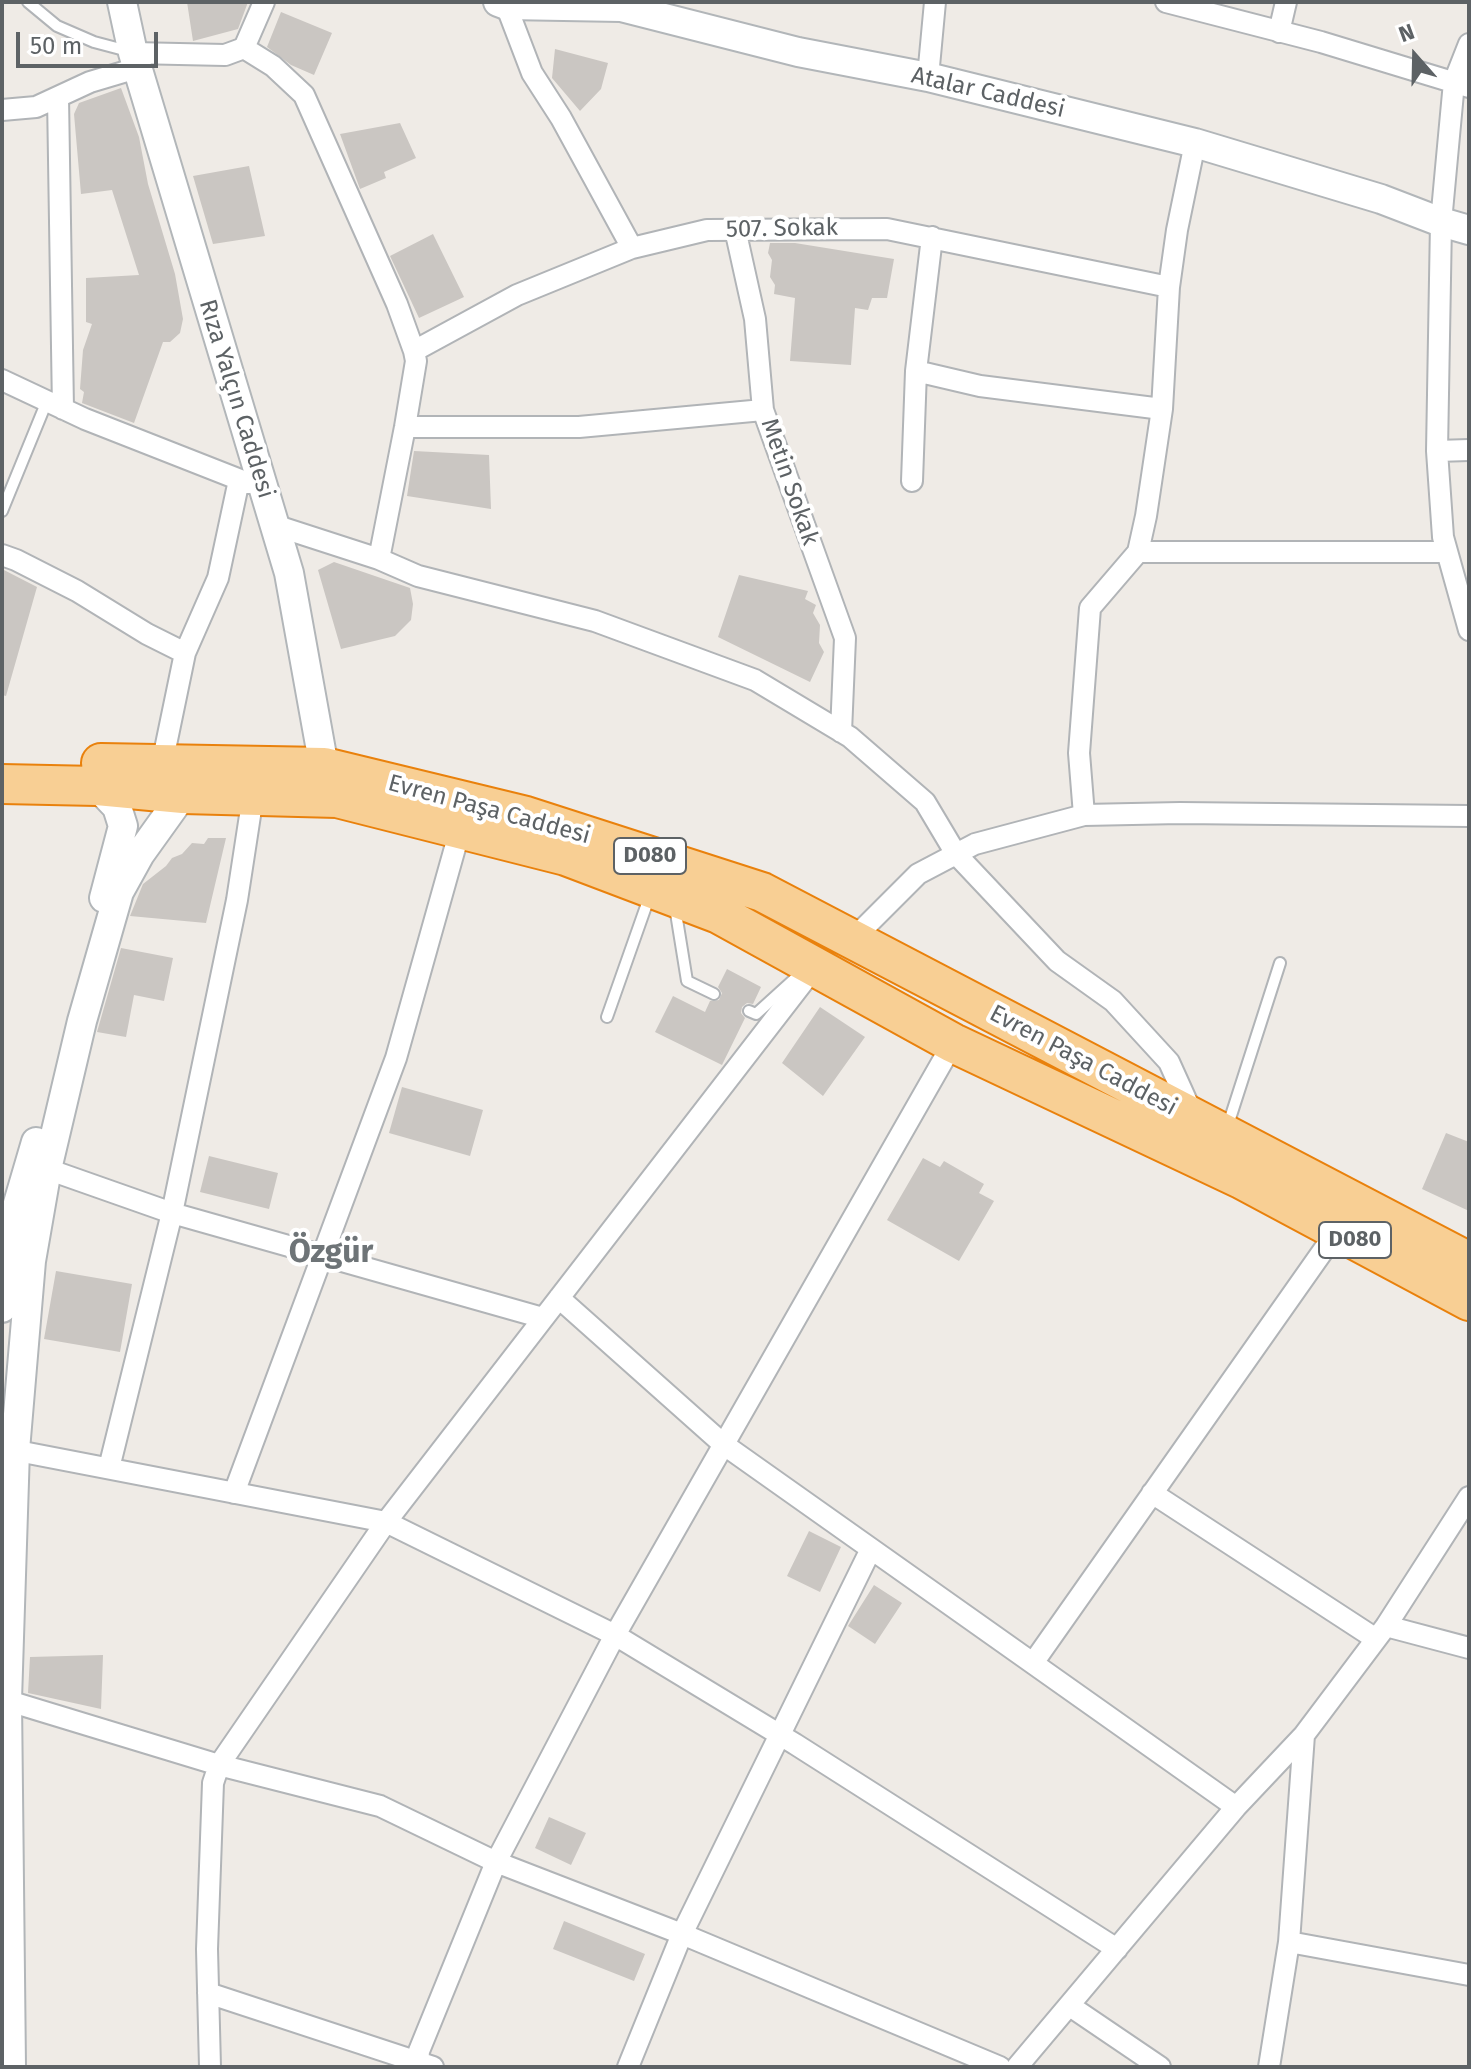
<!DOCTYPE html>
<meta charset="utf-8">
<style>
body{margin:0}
#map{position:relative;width:1471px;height:2069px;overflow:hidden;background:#efebe6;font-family:"Fira Sans",sans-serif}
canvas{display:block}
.frame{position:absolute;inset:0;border:4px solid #5d6265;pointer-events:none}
.north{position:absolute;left:1375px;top:16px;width:80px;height:80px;-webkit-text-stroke:6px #fff;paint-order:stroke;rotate:340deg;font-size:22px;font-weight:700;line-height:32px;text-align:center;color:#5d6265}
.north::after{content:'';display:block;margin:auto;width:28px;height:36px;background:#5d6265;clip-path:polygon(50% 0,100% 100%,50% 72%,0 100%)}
.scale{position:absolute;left:16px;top:32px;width:142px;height:36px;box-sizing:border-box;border:4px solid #5d6265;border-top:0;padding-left:10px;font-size:24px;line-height:28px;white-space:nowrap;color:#5d6265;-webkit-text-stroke:6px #fff;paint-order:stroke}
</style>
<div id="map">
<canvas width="1471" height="2069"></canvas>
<div class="frame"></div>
<div class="north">N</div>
<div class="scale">50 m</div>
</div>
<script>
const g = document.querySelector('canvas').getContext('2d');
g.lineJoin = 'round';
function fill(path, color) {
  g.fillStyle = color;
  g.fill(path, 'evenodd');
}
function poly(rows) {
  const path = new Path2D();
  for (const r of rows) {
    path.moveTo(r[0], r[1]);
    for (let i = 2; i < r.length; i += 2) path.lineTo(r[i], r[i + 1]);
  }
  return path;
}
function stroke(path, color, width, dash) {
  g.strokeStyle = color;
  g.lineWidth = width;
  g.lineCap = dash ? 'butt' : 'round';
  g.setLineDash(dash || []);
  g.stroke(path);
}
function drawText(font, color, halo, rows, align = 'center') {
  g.font = font + ' "Fira Sans",sans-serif';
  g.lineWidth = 8;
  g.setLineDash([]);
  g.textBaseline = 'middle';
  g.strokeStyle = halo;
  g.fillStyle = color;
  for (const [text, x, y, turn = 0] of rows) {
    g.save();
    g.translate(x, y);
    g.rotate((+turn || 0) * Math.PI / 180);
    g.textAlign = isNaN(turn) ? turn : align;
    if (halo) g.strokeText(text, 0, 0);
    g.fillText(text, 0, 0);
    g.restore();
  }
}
fill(poly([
 [187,2,248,2,238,29,193,41],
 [281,12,332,33,314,75,291,65,267,47],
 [555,49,608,63,601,89,580,111,552,78],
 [121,88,139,137,148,184,175,274,183,319,180,333,170,342,163,342,134,423,82,403,84,392,80,389,83,350,92,324,86,322,86,278,139,275,112,190,81,194,74,114,79,103],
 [400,123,416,158,384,172,386,178,360,189,340,134],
 [249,166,265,236,213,244,193,176],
 [433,234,464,297,419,318,390,256],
 [770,243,795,243,894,259,887,298,872,298,868,310,855,308,851,365,790,361,795,298,774,294,775,285,770,277,772,260,768,253],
 [414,451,489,455,491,509,407,496],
 [334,562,410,588,413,604,411,620,395,636,341,649,318,570],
 [2,569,37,587,6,696,2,695],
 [739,575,808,591,805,599,816,605,813,613,820,625,819,643,824,652,810,682,718,637],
 [208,838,226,838,206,923,130,916,143,884,166,866,172,858,182,854,192,843,204,844],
 [121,948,173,958,164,1001,134,995,126,1037,97,1032],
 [727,969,761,987,753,1004,747,1003,742,1007,741,1013,745,1018,722,1065,655,1032,673,996,705,1012,710,1001,719,1000,722,993,718,987],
 [820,1007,865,1037,823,1096,782,1063],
 [402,1087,483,1110,470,1156,389,1133],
 [1446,1133,1469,1142,1469,1211,1422,1189],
 [209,1156,278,1173,269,1209,200,1192],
 [923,1158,940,1167,944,1161,984,1184,979,1193,994,1201,959,1261,887,1220],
 [56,1271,132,1284,120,1352,44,1339],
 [809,1531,841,1547,820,1592,787,1576],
 [874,1585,902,1603,875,1644,848,1626],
 [103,1655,101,1709,28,1693,30,1657],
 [549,1817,586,1833,571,1865,535,1848],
 [564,1921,645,1954,634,1981,553,1949]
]), '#cac6c2');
const lane = poly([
 [28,2,57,26,94,42,128,51],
 [2,511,47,401],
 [675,907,687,981,714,994],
 [749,1011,756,1014,799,975],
 [607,1017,650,895],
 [1227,1128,1280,963]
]);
const street = poly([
 [1166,2,1321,42,1469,87],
 [506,5,532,73,561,118,632,248],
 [1279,32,1286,2],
 [1469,44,1454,82,1441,222,1437,451,1443,537,1469,630],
 [244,48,273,66,304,95,397,304,414,351,416,361,405,427,379,559],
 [133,53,225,55,244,48,264,2],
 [928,77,935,2],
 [58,97,63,409],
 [2,110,36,107,90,82,137,68],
 [735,229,755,319,763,410,845,638,841,732],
 [932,237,916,371,980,386,1162,409],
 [414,351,517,295,632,248,707,230,887,229,1169,287],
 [2,380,85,419,248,483],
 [405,427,579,427,763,410],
 [1437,451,1469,450],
 [912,481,916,371],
 [274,525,379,559,418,576,595,621,755,680,850,737,925,802,956,854,1057,961,1113,1001,1169,1062,1192,1113],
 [1138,552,1447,552],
 [2,555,16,560,77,591,147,634,185,653],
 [162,764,185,653,218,578,239,480],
 [1084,815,1079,753,1090,608,1138,552,1146,516,1162,409,1169,287,1177,230,1195,143],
 [852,940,918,874,975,844,1084,815,1180,813,1469,816],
 [47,1169,172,1213,543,1318],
 [559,1298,723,1444,1236,1807],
 [2,1448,386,1522,615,1635,795,1744,1117,1949],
 [109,1468,172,1213,237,900,253,796],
 [234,1493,396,1058,460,830],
 [1152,1493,1376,1639],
 [1386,1626,1469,1648],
 [1033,1663,1337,1231],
 [2,1699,219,1765,380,1806,496,1862,682,1934,1000,2067],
 [1289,1942,1469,1975],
 [208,1993,433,2067],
 [1070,2006,1160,2067],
 [210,2067,207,1949,213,1783,219,1765,386,1522,814,968],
 [418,2067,419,2051,496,1862,615,1635,953,1043],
 [628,2067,682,1934,871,1549],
 [1017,2067,1236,1807,1304,1735,1386,1626,1469,1497],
 [1269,2067,1289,1942,1304,1735]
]);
const secondary = poly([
 [122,2,133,53,289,573,324,767,331,785],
 [498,2,506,5,621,7,798,52,928,77,1195,143,1381,199,1441,222,1469,230],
 [97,786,117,807,123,826,104,898],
 [2,1308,14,1217,36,1142],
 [11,2067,7,1700,15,1450,31,1261,47,1169,82,1021,119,892,140,854,183,794]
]);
const highway = poly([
 [101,763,324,767,526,816,762,892,1469,1262],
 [2,784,97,786,183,794,337,798,566,856,719,914,953,1043,1241,1179,1469,1301]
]);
stroke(lane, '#b1b4b7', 14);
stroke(street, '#b1b4b7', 24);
stroke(secondary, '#b2b6b9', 32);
stroke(highway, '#e9810c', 42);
stroke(lane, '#fff', 10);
stroke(street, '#fff', 20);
stroke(secondary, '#fff', 28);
stroke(highway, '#f8cf94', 38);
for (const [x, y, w] of [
 [650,856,72],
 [1355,1240,72]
]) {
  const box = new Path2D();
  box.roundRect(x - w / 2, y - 18, w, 36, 6);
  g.fillStyle = '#fff';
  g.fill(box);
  stroke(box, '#5d6265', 2);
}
drawText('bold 22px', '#5d6265', null, [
 ["D080",650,856],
 ["D080",1355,1240]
]);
drawText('24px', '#5d6265', '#fff', [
 ["Atalar Caddesi",988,93,13],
 ["507. Sokak",782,229,-1],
 ["Rıza Yalçın Caddesi",236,399,73],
 ["Metin Sokak",789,482,71],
 ["Evren Paşa Caddesi",489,810,15],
 ["Evren Paşa Caddesi",1083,1061,28]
]);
drawText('bold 32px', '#6e7477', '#fff', [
 ["Özgür",331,1253]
]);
</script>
